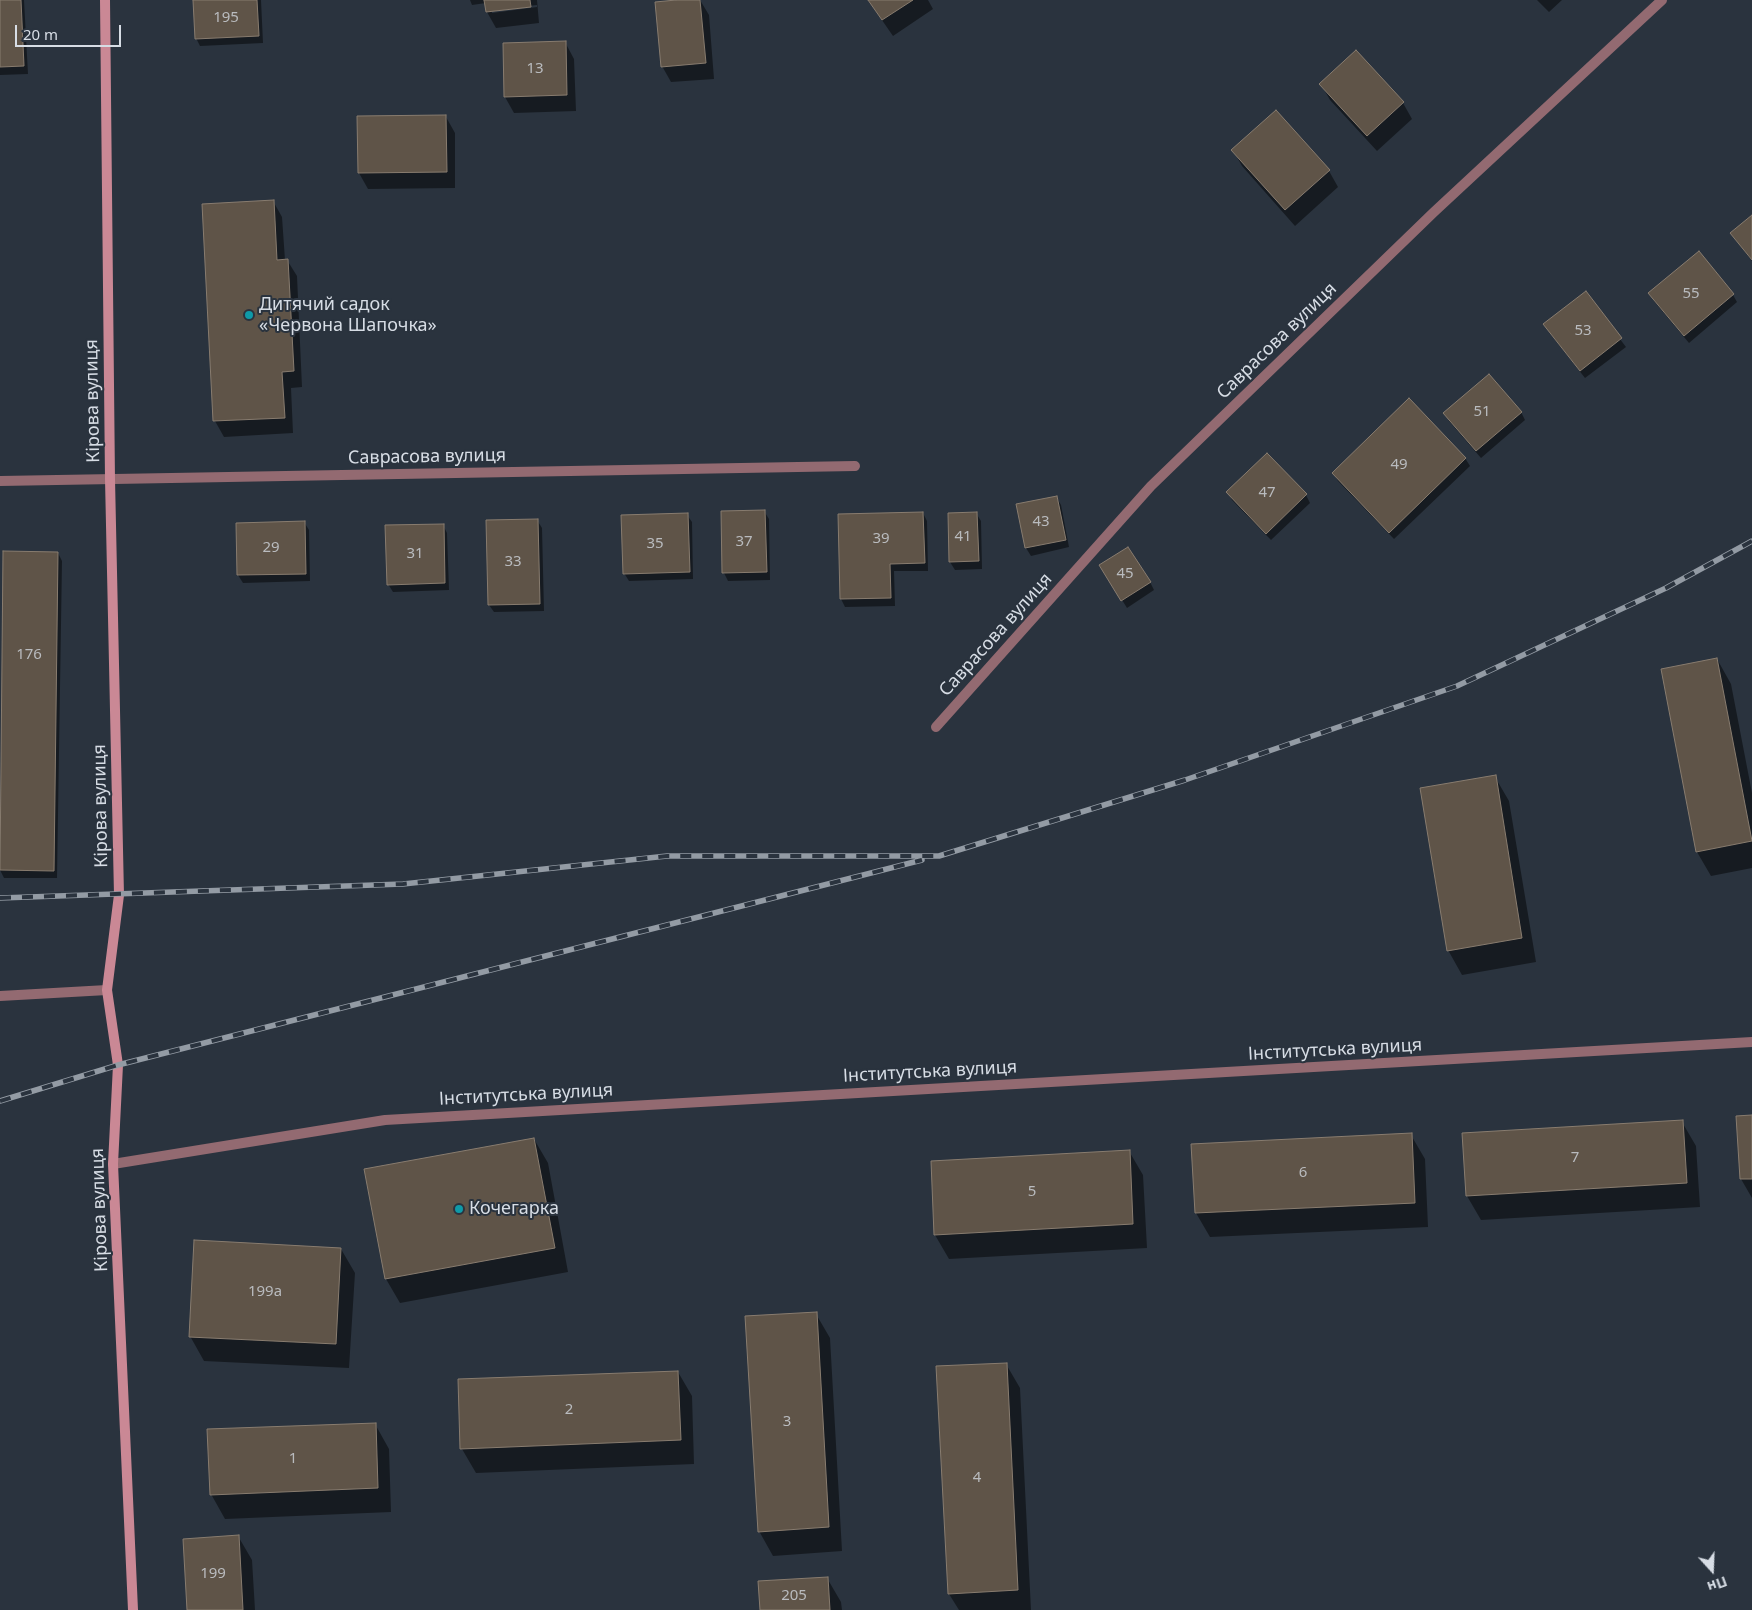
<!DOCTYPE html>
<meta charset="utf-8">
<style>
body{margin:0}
#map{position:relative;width:1752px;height:1610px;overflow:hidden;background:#2a333e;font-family:"Noto Sans",sans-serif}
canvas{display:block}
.north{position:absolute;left:1687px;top:1545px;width:50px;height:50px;-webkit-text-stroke:4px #2a333e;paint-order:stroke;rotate:160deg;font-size:14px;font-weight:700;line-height:20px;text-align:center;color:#d7dde5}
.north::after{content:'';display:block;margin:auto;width:18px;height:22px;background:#d7dde5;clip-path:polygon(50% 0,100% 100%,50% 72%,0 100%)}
.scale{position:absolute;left:15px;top:25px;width:106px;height:22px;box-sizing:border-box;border:2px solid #d7dde5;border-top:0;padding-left:6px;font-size:15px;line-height:18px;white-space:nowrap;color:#d7dde5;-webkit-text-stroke:4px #2a333e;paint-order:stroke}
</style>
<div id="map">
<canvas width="1752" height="1610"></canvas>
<div class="north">Пн</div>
<div class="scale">20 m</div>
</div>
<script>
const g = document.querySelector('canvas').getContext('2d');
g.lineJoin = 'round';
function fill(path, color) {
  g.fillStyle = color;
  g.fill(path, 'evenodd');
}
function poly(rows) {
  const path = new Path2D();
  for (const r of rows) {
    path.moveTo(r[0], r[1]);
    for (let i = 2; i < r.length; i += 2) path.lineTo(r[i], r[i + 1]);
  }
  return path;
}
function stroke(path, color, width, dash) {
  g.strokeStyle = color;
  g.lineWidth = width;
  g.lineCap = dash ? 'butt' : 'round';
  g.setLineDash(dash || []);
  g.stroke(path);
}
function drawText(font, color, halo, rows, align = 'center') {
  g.font = font + ' "Noto Sans",sans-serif';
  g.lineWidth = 4;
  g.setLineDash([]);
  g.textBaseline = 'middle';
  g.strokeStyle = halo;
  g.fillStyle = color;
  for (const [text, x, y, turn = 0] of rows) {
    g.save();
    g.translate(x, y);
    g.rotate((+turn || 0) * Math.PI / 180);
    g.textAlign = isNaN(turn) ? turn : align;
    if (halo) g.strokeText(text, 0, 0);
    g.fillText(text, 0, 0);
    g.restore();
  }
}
fill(poly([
 [0,0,24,0,28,74,0,75],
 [194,0,261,0,263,43,200,46,196,38],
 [470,0,537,0,539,23,496,28,487,12,486,3,472,5],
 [537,5,537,7,492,13,492,10],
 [691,0,700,0,709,15,714,79,671,82,662,66],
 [868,0,928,0,933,9,893,36],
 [1537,0,1562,0,1549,12],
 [565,42,574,59,576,111,514,113,505,97],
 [1321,84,1403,103,1412,119,1377,151,1330,100],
 [446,117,455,133,455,188,368,189,359,173],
 [1233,150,1329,171,1338,187,1295,226,1242,166],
 [273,201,282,217,285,260,287,260,297,276,302,387,291,388,293,433,224,437,215,421,204,205],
 [1752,216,1752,261,1731,234],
 [1585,293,1626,347,1585,378,1549,332],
 [1650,293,1733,295,1737,302,1689,343,1654,301],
 [1521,412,1525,420,1481,458,1449,421,1445,413],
 [1465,458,1470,466,1394,539,1338,481,1333,473],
 [1228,492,1306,495,1310,503,1271,540,1232,500],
 [1057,498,1061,505,1069,547,1031,556,1026,548,1018,505],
 [764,511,769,519,770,580,728,581,724,573,722,512],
 [923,513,927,521,928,571,894,571,895,606,845,607,841,599,839,516],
 [976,513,981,521,982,569,955,570,950,562],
 [687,515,692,522,693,579,629,581,624,573],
 [537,520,542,528,544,611,494,612,489,605],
 [304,522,309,530,310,581,243,583,238,575,237,524],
 [443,525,447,533,449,590,393,592,388,584],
 [4,552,58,553,62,561,57,878,4,878,0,870],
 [1101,566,1150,582,1154,590,1127,608],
 [1717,659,1731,684,1752,793,1752,868,1711,876,1697,852,1662,670],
 [1495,777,1509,801,1536,962,1462,975,1448,950],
 [1752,1117,1752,1198,1741,1179],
 [1682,1122,1696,1146,1700,1207,1481,1220,1467,1196,1464,1135],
 [1411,1135,1425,1159,1428,1227,1210,1237,1196,1213],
 [534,1139,548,1163,568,1272,400,1303,386,1279],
 [1129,1151,1143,1175,1147,1248,949,1259,935,1235],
 [341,1249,355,1273,349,1368,204,1361,190,1336],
 [816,1314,830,1338,842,1551,773,1556,759,1531],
 [1006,1364,1020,1388,1031,1610,959,1610,949,1594],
 [678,1372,692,1396,694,1464,476,1473,462,1449],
 [375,1424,389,1449,391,1512,225,1519,211,1494],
 [238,1536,252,1560,255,1610,189,1610],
 [827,1578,841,1602,842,1610,761,1610]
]), '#0007');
const building = poly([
 [0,0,21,0,24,66,0,67,0,0],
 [193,0,257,0,259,36,195,39,193,0],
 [484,0,530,0,531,7,486,12,484,0],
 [676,0,700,0,706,63,661,67,655,2,676,0],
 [868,0,913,0,882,20,868,0],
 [566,41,567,95,504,97,503,43,566,41],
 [1356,50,1404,102,1367,136,1319,84,1356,50],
 [1276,110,1330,170,1285,210,1231,150,1276,110],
 [446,115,447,172,358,173,357,116,446,115],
 [274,200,277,260,288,259,294,371,282,372,285,418,213,421,202,204,274,200],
 [1752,215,1752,260,1730,233,1752,215],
 [1699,251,1734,294,1684,336,1648,293,1699,251],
 [1586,291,1622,338,1580,371,1543,324,1586,291],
 [1489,374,1522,412,1476,451,1443,413,1489,374],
 [1409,398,1466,458,1389,533,1332,473,1409,398],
 [1267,453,1307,494,1266,534,1226,492,1267,453],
 [1057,496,1066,540,1025,548,1016,504,1057,496],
 [765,510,767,572,722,573,721,511,765,510],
 [923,512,925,563,890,564,891,598,840,599,838,514,923,512],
 [977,512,979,561,949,562,948,513,977,512],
 [688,513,690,572,623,574,621,515,688,513],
 [538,519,540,604,488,605,486,520,538,519],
 [305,521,306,574,237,575,236,523,305,521],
 [444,524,445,583,387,585,385,525,444,524],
 [1128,547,1151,582,1121,601,1099,565,1128,547],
 [3,551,58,552,54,871,0,870,3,551],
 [1717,658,1752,841,1696,852,1661,669,1717,658],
 [1496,775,1522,938,1447,951,1420,788,1496,775],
 [1752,1115,1752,1179,1740,1179,1736,1116,1752,1115],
 [1683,1120,1687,1183,1466,1196,1462,1133,1683,1120],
 [1412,1133,1415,1203,1195,1213,1191,1144,1412,1133],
 [534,1138,555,1248,385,1279,364,1169,534,1138],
 [1130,1150,1133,1224,934,1235,931,1161,1130,1150],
 [194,1240,341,1248,336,1344,189,1337,194,1240],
 [817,1312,829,1527,758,1532,745,1316,817,1312],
 [1007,1363,1018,1590,948,1594,936,1366,1007,1363],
 [678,1371,681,1440,460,1449,458,1379,678,1371],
 [376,1423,378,1488,210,1495,207,1429,376,1423],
 [239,1535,243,1610,187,1610,183,1539,239,1535],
 [828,1577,830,1610,760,1610,758,1581,828,1577]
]);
fill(building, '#5f5448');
stroke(building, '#887c6f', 1);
stroke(poly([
 [0,481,855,466],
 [936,727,1151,486,1434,212,1662,0],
 [0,996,107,990],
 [113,1164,385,1120,1752,1042]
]), '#936a71', 10);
stroke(poly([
 [105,0,110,479,119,895,107,990,118,1065,113,1164,133,1610]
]), '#ca8895', 10);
const rail = poly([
 [0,898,403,884,667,856,939,856,1185,780,1457,686,1666,588,1752,541],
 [0,1101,118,1065,922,860]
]);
stroke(rail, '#939ba4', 5.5);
stroke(rail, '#2a333e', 4, [11]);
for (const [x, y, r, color] of [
 [249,315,5,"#0f9aa8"],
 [459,1209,5,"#0f9aa8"]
]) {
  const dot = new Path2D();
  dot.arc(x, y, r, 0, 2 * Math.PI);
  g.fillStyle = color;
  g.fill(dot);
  stroke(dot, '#2a333e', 2);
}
drawText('15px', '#b9bbbe', null, [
 ["195",226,18],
 ["13",535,69],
 ["55",1691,294],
 ["53",1583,331],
 ["51",1482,412],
 ["49",1399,465],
 ["47",1267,493],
 ["43",1041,522],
 ["41",963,537],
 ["39",881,539],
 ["37",744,542],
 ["35",655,544],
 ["29",271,548],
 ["31",415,554],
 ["33",513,562],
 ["45",1125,574],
 ["176",29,655],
 ["7",1575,1158],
 ["6",1303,1173],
 ["5",1032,1192],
 ["199а",265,1292],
 ["2",569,1410],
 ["3",787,1422],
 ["1",293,1459],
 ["4",977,1478],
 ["199",213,1574],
 ["205",794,1596]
]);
drawText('18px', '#d7dde5', '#2a333e', [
 ["Дитячий садок",259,305],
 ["«Червона Шапочка»",259,326],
 ["Кочегарка",469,1209]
], 'left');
drawText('18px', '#d7dde5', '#2a333e', [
 ["Саврасова вулиця",1277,341,-44],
 ["Кірова вулиця",93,401,-91],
 ["Саврасова вулиця",427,457,-1],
 ["Саврасова вулиця",996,635,-48],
 ["Кірова вулиця",101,806,-91],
 ["Інститутська вулиця",1335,1050,-3],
 ["Інститутська вулиця",930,1072,-3],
 ["Інститутська вулиця",526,1095,-3],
 ["Кірова вулиця",100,1210,-92]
]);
</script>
